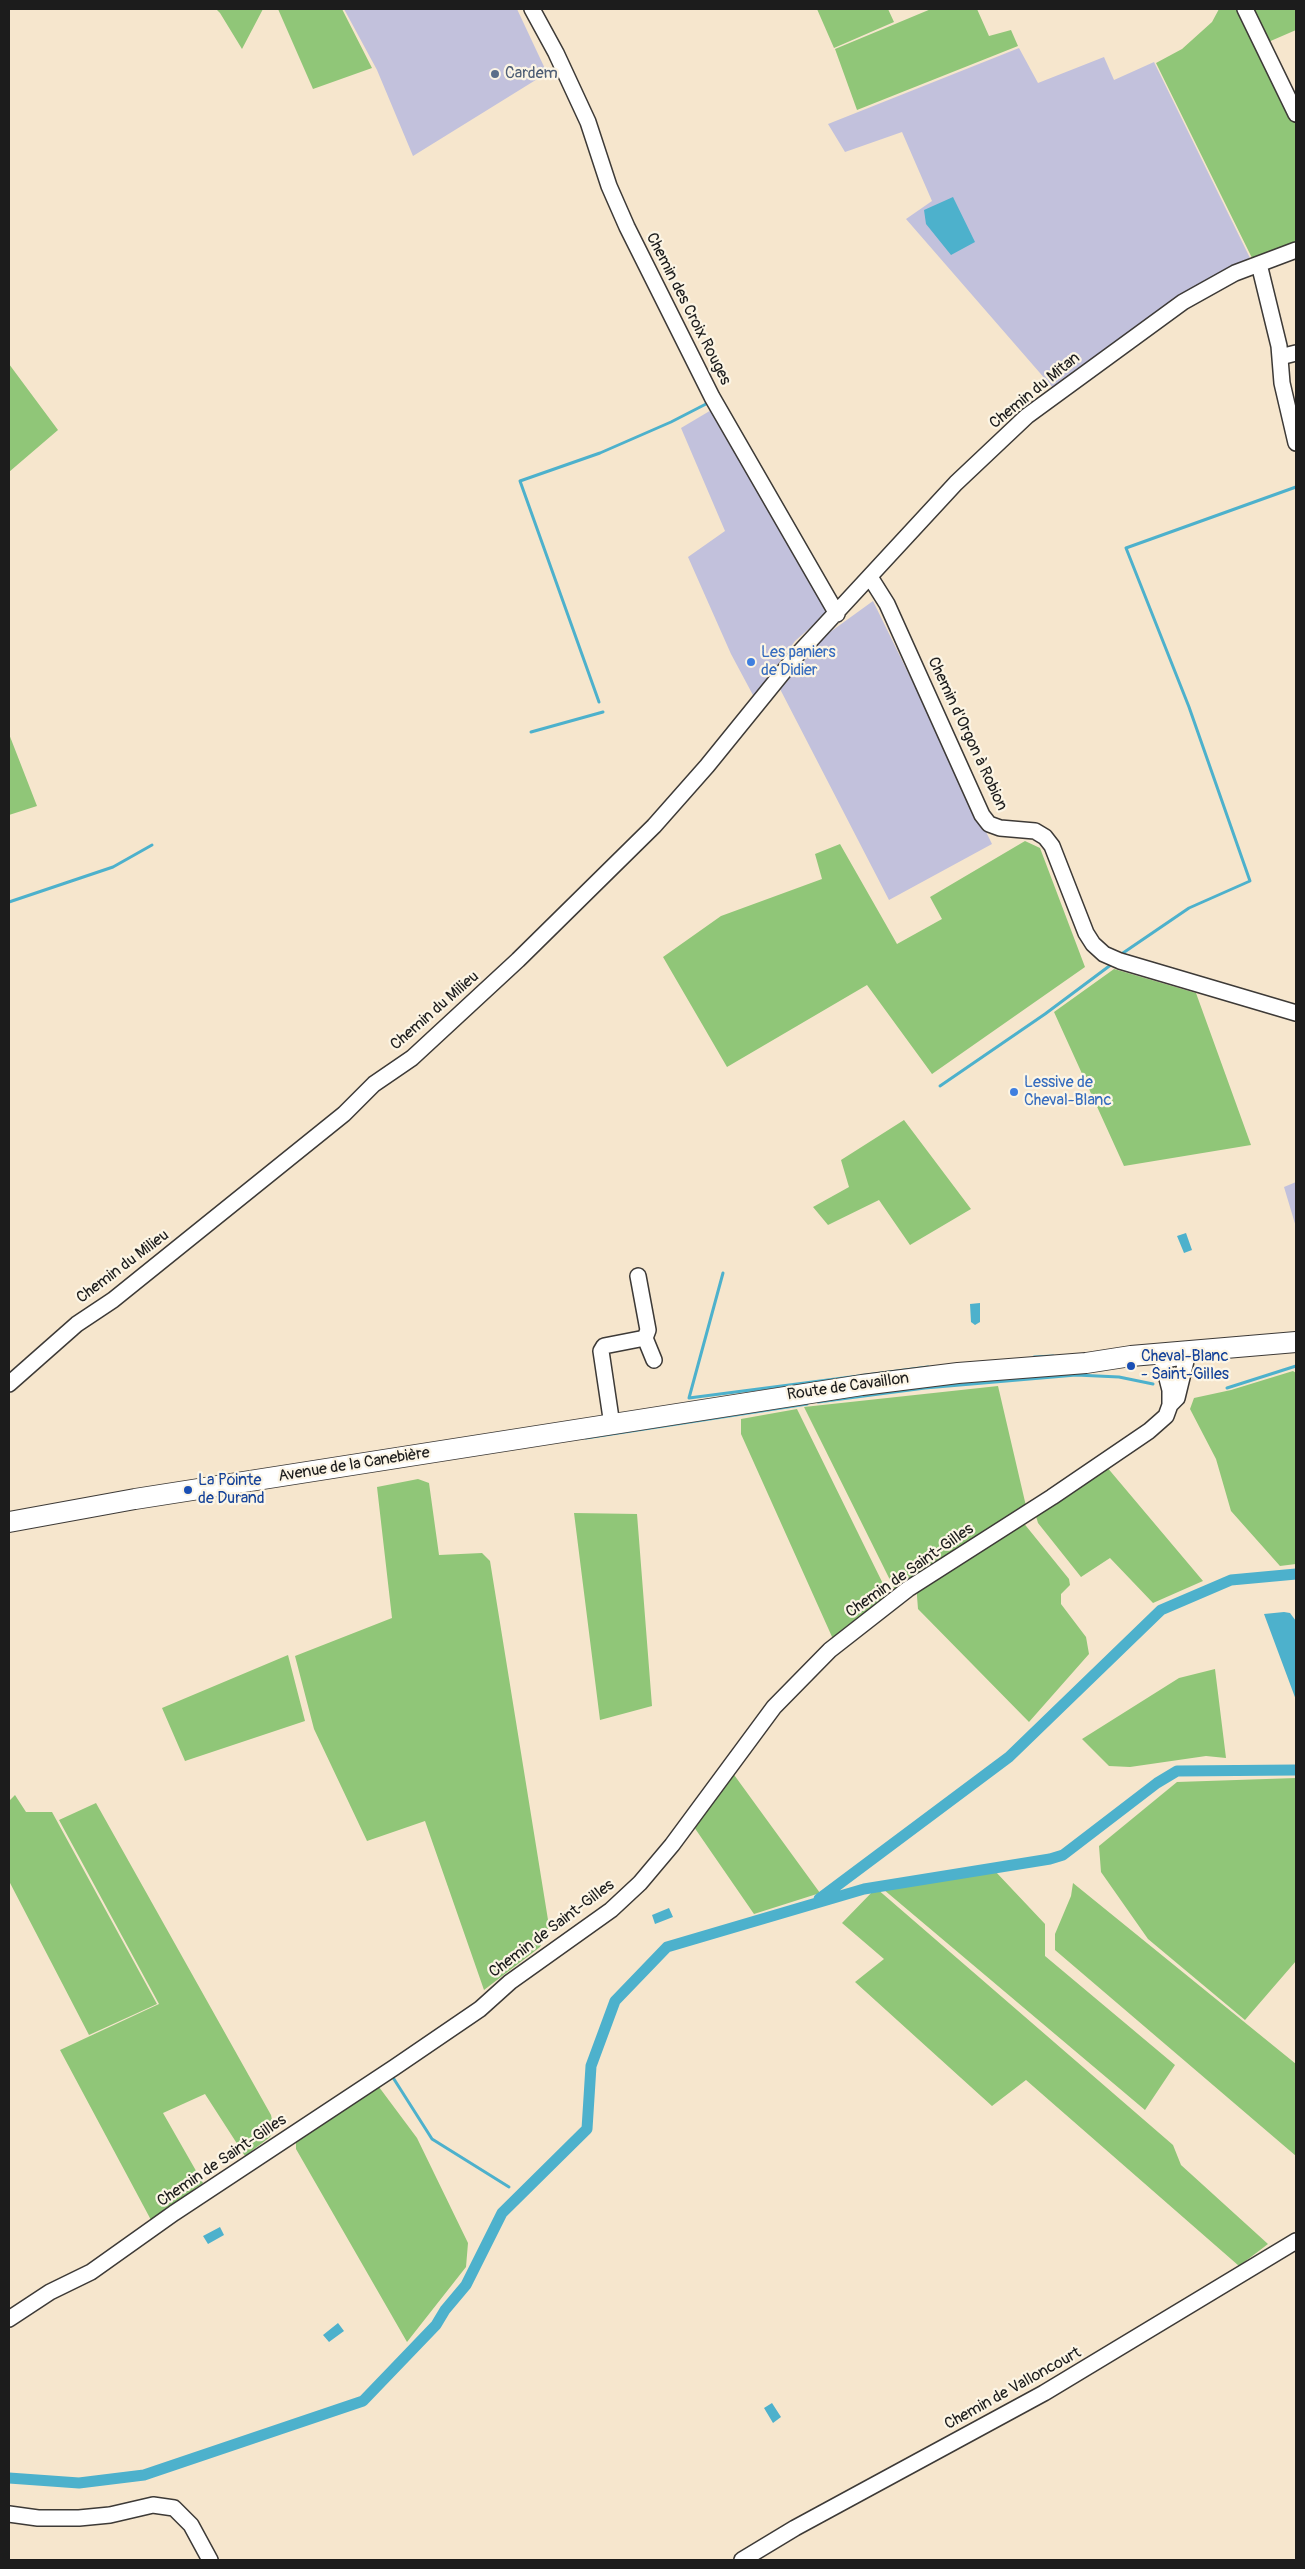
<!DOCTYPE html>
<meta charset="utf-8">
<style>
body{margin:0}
#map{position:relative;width:1305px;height:2569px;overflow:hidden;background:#f6e6cd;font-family:Pangolin,sans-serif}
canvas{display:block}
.frame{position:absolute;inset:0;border:10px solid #1c1c1c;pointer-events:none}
</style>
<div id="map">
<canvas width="1305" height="2569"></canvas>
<div class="frame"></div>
</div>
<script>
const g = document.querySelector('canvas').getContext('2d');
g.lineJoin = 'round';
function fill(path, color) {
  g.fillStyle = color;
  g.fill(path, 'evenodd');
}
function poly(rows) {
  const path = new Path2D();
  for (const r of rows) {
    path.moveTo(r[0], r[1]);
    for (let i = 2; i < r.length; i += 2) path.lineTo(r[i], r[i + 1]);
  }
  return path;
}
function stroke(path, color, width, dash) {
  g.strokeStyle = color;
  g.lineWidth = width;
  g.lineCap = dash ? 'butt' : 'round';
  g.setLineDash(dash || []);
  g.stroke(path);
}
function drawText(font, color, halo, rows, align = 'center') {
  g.font = font + ' Pangolin,sans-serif';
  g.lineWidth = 4.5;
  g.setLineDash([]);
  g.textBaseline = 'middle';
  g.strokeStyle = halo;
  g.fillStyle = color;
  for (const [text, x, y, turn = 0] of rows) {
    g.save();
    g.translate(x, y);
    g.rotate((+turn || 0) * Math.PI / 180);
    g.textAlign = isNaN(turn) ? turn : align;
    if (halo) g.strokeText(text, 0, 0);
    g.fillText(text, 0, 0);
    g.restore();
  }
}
fill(poly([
 [344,9,517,9,547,73,413,156,377,70],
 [1019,48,1038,83,1104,57,1114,80,1154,62,1250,258,1218,276,1053,388,906,219,932,201,902,132,845,152,828,124],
 [713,409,827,613,795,641,754,697,731,654,688,557,725,531,681,428],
 [873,601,992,844,889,900,780,689,826,635],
 [1296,1182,1296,1227,1284,1187]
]), '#c2c1dc');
fill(poly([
 [216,9,263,9,242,49,220,13],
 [278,9,342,9,372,68,313,89],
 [817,9,888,9,894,22,834,48],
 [931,9,977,9,989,36,1011,30,1018,46,857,110,835,49],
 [1219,9,1241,9,1296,123,1296,242,1252,258,1156,63,1182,49,1212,22],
 [1250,9,1296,9,1296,30,1266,43],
 [9,364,58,430,9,472],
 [9,734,37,806,9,815],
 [1025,841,1040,848,1085,967,932,1074,867,985,727,1067,663,957,721,916,822,879,815,854,840,844,897,944,942,919,930,897],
 [1114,969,1196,993,1251,1145,1124,1166,1054,1012],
 [904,1120,971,1209,910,1245,879,1200,828,1225,813,1207,849,1187,841,1160],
 [1293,1371,1296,1373,1296,1564,1280,1566,1231,1511,1216,1459,1190,1409,1194,1398,1231,1390],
 [998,1386,1026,1506,896,1592,804,1407],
 [797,1409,889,1596,833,1639,741,1434,741,1419],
 [1106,1466,1203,1581,1153,1603,1110,1558,1081,1577,1038,1523,1035,1513],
 [418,1479,429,1483,439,1555,482,1553,490,1561,549,1926,540,1947,484,1990,425,1821,367,1841,314,1729,295,1656,392,1618,377,1487],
 [574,1513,637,1514,652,1706,600,1720],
 [1022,1521,1069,1579,1070,1585,1061,1594,1061,1604,1086,1637,1089,1654,1029,1722,918,1609,917,1596,917,1588],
 [288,1655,305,1721,185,1761,162,1708],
 [1215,1669,1226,1758,1206,1756,1130,1767,1109,1766,1082,1739,1179,1678],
 [732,1772,820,1893,754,1914,694,1827],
 [1296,1778,1296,1961,1245,2020,1148,1939,1101,1872,1099,1846,1177,1782],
 [15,1795,26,1812,52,1812,157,2004,89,2035,9,1881,9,1801],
 [96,1803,271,2115,274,2130,270,2137,245,2156,205,2094,163,2113,203,2183,151,2220,60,2050,159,2004,59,1820],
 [995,1871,1045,1924,1045,1956,1175,2065,1145,2110,883,1889],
 [1073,1883,1296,2064,1296,2156,1055,1950,1055,1934,1071,1896],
 [876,1888,1173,2145,1181,2165,1268,2244,1239,2266,1026,2080,992,2106,855,1982,884,1959,842,1923],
 [379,2087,417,2138,468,2243,466,2267,407,2342,296,2149,296,2136,340,2106]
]), '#90c678');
fill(poly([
 [953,197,975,242,951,255,926,224,924,210],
 [1186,1233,1192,1250,1184,1253,1177,1236],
 [980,1303,980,1322,975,1325,971,1322,970,1304],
 [1284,1612,1290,1613,1296,1621,1296,1700,1264,1614],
 [669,1908,673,1917,655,1924,652,1915],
 [220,2227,224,2235,208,2244,203,2236],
 [338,2323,344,2331,329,2342,323,2335],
 [772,2403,781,2417,773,2423,764,2408]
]), '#4db1cc');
stroke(poly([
 [599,702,520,481,600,453,671,422,706,404,707,397],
 [531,732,603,712],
 [9,902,113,867,152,845],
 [1120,955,1189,908,1250,881,1189,707,1126,548,1296,487],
 [940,1086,1045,1014,1112,964],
 [723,1273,689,1398,928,1367],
 [1034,1357,1053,1356],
 [1227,1388,1296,1366],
 [818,1402,925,1388,1076,1375,1119,1377,1153,1384],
 [586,1438,807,1404],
 [392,2076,432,2139,509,2187]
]), '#4db1cc', 3);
stroke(poly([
 [819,1899,1009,1757,1161,1610,1231,1580,1296,1574],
 [9,2478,79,2483,144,2475,363,2401,436,2325,445,2310,466,2285,502,2213,587,2129,591,2066,615,2001,667,1947,864,1889,1050,1859,1063,1855,1157,1783,1177,1771,1296,1770]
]), '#4db1cc', 11);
const minor = poly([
 [532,9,556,53,588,122,609,186,627,227,712,397,837,614],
 [1245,9,1296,114],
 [1259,264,1279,346,1282,383,1296,443],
 [1280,357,1296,353],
 [870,577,887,604,982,815,989,824,1000,828,1035,831,1045,837,1052,846,1086,933,1093,944,1104,954,1120,961,1296,1013],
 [645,1338,654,1360],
 [9,1384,77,1324,113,1300,344,1114,374,1084,412,1058,518,960,654,826,707,766,797,655,956,483,1027,416,1183,302,1235,273,1296,250],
 [1170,1405,1170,1390,1163,1363,1170,1359,1182,1357],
 [612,1425,601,1351,604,1346,645,1338,648,1330,638,1276],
 [9,2319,50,2292,91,2272,174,2213,395,2067,480,2009,510,1982,611,1910,640,1883,672,1845,774,1707,830,1650,908,1589,1052,1497,1149,1431,1166,1416,1170,1405,1177,1398,1186,1361,1183,1355,1171,1354],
 [9,2514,38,2518,79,2518,110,2515,153,2505,174,2508,191,2525,210,2560],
 [742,2560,795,2528,1044,2393,1296,2241]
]);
const major = poly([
 [9,1522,135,1499,862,1385,958,1373,1086,1363,1131,1356,1296,1342]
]);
stroke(minor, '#3d3a37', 18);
stroke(major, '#3d3a37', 22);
stroke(minor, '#fff', 15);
stroke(major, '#fff', 20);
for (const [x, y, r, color] of [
 [495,74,5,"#5c6f8a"],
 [751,662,5,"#3f7fe0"],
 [1014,1092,5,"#3f7fe0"],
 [1131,1366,5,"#1a4fb4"],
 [188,1490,5,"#1a4fb4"]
]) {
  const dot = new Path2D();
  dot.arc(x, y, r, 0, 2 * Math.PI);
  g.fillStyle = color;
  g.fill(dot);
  stroke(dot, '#fcf5e5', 2);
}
drawText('16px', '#4e5e75', '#fcf5e5', [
 ["Cardem",505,74]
], 'left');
drawText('16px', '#1c1c1c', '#fcf5e5', [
 ["Chemin des Croix Rouges",688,309,63],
 ["Chemin du Mitan",1035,391,-39],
 ["Chemin d'Orgon à Robion",967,734,65],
 ["Chemin du Milieu",435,1011,-41],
 ["Chemin du Milieu",123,1267,-37],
 ["Route de Cavaillon",848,1387,-8],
 ["Avenue de la Canebière",354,1465,-9],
 ["Chemin de Saint-Gilles",910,1571,-35],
 ["Chemin de Saint-Gilles",552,1929,-37],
 ["Chemin de Saint-Gilles",222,2161,-34],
 ["Chemin de Valloncourt",1013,2389,-29]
]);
drawText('16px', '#366cbe', '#fcf5e5', [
 ["Les paniers",761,653],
 ["de Didier",761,671],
 ["Lessive de",1024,1083],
 ["Cheval-Blanc",1024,1101]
], 'left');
drawText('16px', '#164399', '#fcf5e5', [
 ["Cheval-Blanc",1141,1357],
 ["- Saint-Gilles",1141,1375],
 ["La Pointe",198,1481],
 ["de Durand",198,1499]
], 'left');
</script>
